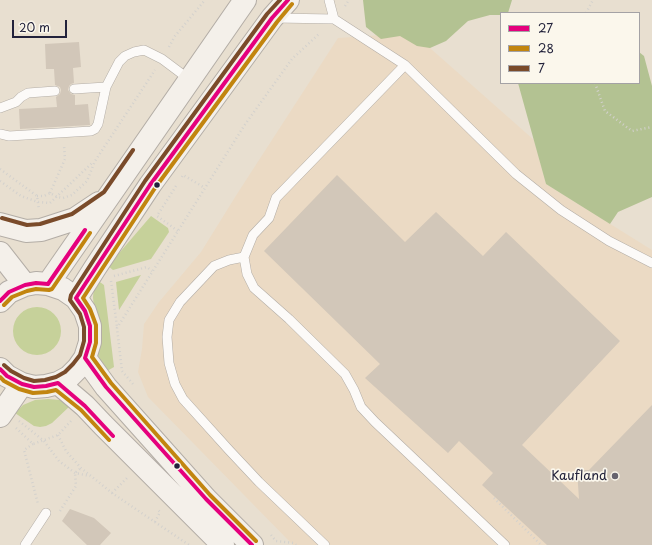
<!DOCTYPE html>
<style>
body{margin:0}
#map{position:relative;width:652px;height:545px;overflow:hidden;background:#e8dfd0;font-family:"Playpen Sans",sans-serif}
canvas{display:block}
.legend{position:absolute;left:500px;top:12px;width:140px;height:72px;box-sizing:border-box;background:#fbf7ec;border:1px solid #a4a2a5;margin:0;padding:5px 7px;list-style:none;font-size:12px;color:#22223b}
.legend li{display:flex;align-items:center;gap:8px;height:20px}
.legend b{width:20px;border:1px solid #a4a2a5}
.scale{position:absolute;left:12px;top:20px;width:55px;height:18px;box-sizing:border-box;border:2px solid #22223b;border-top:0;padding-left:5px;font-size:12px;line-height:14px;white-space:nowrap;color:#22223b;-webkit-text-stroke:3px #fbf7ec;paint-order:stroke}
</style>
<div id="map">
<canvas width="652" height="545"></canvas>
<ul class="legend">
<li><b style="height:5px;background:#e5007d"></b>27</li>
<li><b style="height:5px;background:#c2850f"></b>28</li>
<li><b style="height:5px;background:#7a4b2a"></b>7</li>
</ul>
<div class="scale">20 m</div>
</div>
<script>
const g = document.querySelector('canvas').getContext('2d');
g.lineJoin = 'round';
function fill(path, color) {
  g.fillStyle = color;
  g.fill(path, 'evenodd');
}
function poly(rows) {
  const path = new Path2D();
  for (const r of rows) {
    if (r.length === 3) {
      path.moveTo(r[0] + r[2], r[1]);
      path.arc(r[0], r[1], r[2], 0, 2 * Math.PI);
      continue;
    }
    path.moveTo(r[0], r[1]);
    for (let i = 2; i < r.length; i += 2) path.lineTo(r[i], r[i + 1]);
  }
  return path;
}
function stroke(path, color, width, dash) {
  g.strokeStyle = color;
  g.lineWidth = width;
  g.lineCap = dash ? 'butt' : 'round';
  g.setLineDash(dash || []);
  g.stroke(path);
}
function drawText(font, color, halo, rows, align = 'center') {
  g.font = font + ' "Playpen Sans",sans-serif';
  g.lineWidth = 3.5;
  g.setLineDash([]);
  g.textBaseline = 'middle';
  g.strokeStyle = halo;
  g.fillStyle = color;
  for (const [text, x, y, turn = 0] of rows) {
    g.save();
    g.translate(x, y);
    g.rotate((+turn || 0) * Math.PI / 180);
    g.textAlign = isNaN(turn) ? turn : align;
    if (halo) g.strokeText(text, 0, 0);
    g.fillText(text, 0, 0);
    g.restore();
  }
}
fill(poly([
 [413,33,534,140,546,184,652,250,652,545,293,545,148,397,138,372,142,349,144,324,159,302,201,252,237,194,338,38]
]), '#ebdac4');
fill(poly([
 [151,216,168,228,169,232,151,259,113,270,108,266],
 [141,275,119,310,116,282],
 [97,280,104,285,114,367,107,371,101,362,97,353,93,297,94,287],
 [37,331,24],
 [48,399,60,400,71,405,52,423,46,426,40,427,34,426,15,413,23,405,35,400]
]), '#c6d19a');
fill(poly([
 [363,0,512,0,508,13,501,13,501,15,490,15,468,21,446,41,430,48,417,46,400,36,381,39,366,27],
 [639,52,644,56,652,86,652,197,618,212,610,224,546,184,518,83,639,83]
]), '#b3c292');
fill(poly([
 [79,42,81,67,73,68,74,83,71,84,69,86,68,90,71,94,75,95,75,105,88,104,90,125,20,129,19,109,57,107,56,97,60,94,61,90,60,87,55,85,54,69,46,69,45,44],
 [337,175,405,242,436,212,483,256,506,232,620,341,522,445,579,499,577,470,589,470,652,405,652,545,547,545,482,485,493,473,459,441,448,453,365,378,380,364,264,251],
 [70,509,94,518,111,533,100,545,87,545,62,521]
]), '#d2c7b9');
const lane = poly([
 [329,0,334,19],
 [275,18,334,19,405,65,516,174,561,210,609,241,652,263],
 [74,89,106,87,119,62,125,56,134,52,144,50,162,59,190,80],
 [0,108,16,102,21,97,28,93,55,91],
 [0,134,9,136,91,131,95,129,98,124,106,87],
 [244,257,247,274,254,288,289,319,345,374,354,390,361,407,375,422,505,545],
 [25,545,46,513],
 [325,545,259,482,229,450,183,399,175,384,169,363,167,337,169,320,180,302,214,266,229,260,244,257,253,235,269,218,276,198,405,65]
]);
const secondary = poly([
 [0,224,26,231,41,230,75,219,99,203],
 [0,253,25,285],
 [48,284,245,0],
 [76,298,95,268,150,185,272,18,288,0],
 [0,301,9,292,25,285,36,283,48,284,63,289,76,298,85,311,90,326,90,342,85,358,78,368,69,377,58,383,46,386,34,387,22,384,7,376,0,369],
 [85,358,106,387,206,499,252,545],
 [58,383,85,406,103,425,223,545],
 [0,416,22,384]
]);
stroke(lane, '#b3ada6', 10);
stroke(secondary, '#b3ada6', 24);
stroke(poly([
 [345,6,349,0],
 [586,13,593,0],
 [169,47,175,36,205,0],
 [595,83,605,111,632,131,652,127],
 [0,169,37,196,39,210],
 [182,177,183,175,205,188],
 [0,181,21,196,38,202,50,203,93,162],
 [176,186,157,216,178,231],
 [50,193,65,159,64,145],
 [37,196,44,196,50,193,57,197,63,198,72,195,87,181,95,161,155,70],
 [114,276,147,267,152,271],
 [111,281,117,327],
 [133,384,122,371,117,328,244,126,292,59,320,33],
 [19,421,44,441,59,461,75,473,90,476],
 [16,428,33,444,58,435,71,421],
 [58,435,66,451,81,468,112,493,189,545],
 [33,444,24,450,38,504],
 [112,493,127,478,128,479],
 [494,498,541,545],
 [60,511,76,486,75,473,81,468],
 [155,522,160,512,158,510],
 [271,535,276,541,294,543,296,545]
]), '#d3d1cd', 2.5, [1, 3]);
stroke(lane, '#fcfaf8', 9);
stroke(secondary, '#f4f0ea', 22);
stroke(poly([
 [0,301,9,292,25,285,36,283,48,284,85,230],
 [0,369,7,376,22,384,34,387,46,386,58,383,85,406,113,436],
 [252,545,206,499,106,387,85,358,90,342,90,326,85,311,76,298,150,185,272,18,288,0]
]), '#e5007d', 4);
stroke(poly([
 [4,305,12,297,27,291,36,289,49,290,52,289,90,233],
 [0,377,4,381,19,389,33,393,47,392,56,390,81,410,109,440],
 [256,541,210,495,111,383,92,357,96,343,96,325,90,309,83,298,155,188,277,22,292,4]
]), '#c2850f', 4);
stroke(poly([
 [2,218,27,225,40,224,72,214,104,192,133,150],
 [4,365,11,371,24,378,34,381,45,380,56,377,65,372,73,364,80,355,84,341,84,327,80,314,70,300,71,295,145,181,267,14,280,0]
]), '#7a4b2a', 4);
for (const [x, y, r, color] of [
 [157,185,3.5,"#22223b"],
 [177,466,3.5,"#22223b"],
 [615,476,4,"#67646f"]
]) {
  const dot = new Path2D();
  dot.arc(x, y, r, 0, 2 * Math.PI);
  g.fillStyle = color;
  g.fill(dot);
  stroke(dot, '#fbf7ec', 1.5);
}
drawText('13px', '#22223b', '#fbf7ec', [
 ["Kaufland",607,476]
], 'right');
</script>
